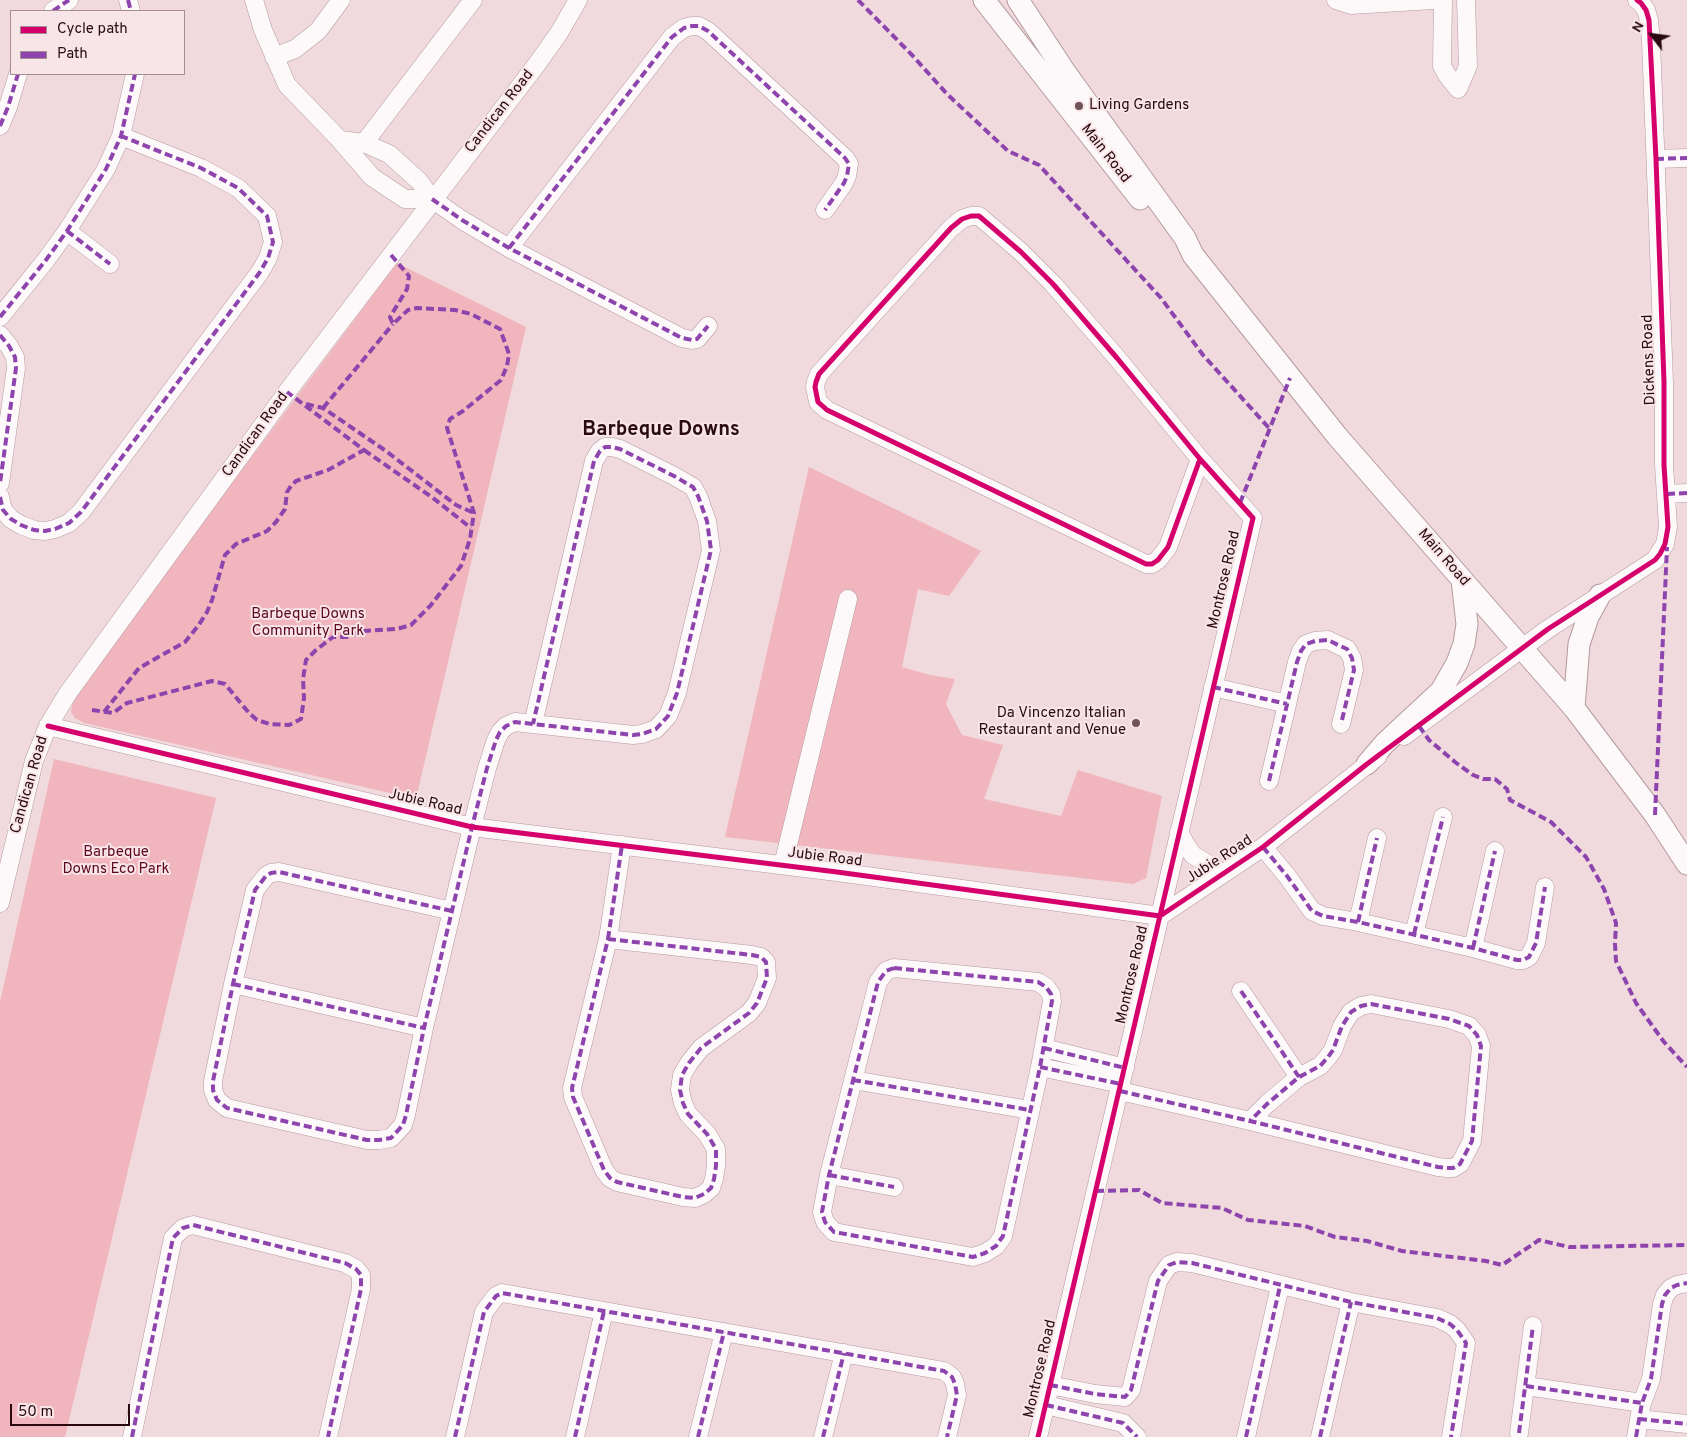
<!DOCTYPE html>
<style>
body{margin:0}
#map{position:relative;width:1687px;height:1437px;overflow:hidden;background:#f0dadd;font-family:Overpass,sans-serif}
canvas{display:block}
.legend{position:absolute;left:10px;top:10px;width:175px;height:65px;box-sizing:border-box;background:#f8e5e7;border:1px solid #a68d91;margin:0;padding:6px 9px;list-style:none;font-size:15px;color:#2a0a11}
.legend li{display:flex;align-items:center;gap:10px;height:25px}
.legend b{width:25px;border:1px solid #a68d91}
.north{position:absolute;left:1627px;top:10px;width:50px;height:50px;-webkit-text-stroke:4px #f8e5e7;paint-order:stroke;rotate:300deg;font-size:14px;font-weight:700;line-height:20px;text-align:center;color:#2a0a11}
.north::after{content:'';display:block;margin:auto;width:18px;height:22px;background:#2a0a11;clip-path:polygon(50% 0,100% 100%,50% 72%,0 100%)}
.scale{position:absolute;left:10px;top:1404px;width:120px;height:22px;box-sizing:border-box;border:2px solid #2a0a11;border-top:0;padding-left:6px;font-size:15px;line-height:18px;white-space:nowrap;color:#2a0a11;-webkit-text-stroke:4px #f8e5e7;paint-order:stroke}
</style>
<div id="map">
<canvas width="1687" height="1437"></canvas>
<ul class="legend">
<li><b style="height:6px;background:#d6006c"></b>Cycle path</li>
<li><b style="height:6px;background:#8e44ad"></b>Path</li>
</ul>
<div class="north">N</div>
<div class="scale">50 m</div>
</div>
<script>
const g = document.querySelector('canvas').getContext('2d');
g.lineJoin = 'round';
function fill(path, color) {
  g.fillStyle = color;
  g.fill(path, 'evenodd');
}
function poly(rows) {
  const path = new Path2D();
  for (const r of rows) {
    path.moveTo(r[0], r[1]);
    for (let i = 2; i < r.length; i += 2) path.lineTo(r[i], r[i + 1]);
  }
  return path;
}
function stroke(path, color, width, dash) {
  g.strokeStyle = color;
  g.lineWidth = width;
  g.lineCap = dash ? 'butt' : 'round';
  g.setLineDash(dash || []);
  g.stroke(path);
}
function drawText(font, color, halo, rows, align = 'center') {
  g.font = font + ' Overpass,sans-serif';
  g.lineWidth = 4;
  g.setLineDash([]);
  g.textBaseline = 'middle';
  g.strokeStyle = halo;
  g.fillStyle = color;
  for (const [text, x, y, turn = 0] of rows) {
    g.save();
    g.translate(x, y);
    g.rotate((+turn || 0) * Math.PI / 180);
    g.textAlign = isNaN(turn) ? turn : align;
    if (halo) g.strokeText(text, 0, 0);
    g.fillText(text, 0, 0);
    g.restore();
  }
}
fill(poly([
 [397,263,526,327,416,799,84,723,75,718,71,712,74,694],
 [809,467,981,551,949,596,918,589,902,667,930,675,955,679,946,704,962,735,1003,745,984,799,1061,816,1078,770,1162,796,1146,878,1133,884,725,837],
 [54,759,216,798,65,1437,0,1437,0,1002]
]), '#f1b5bd');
const minor = poly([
 [128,0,131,11],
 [254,0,263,30,287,85,340,140,372,177,405,199,432,199],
 [1336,0,1351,5,1433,0],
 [1443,0,1442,66,1447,75,1458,89],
 [53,11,69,0],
 [274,57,295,49,318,31,341,0],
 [1458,89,1468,66,1466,0],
 [0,126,8,107,18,74],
 [340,140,364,143,389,154,419,181,432,199,462,220,509,248,682,338,692,340,697,339,708,326],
 [364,143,473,0],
 [1656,159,1687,158],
 [67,231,110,264],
 [509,248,672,37,684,28,692,26,699,26,708,31,845,158,849,164,847,176,844,183,825,210],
 [0,317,46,260,67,231,106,169,121,136,135,74],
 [0,335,9,346,15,357,16,368,0,483],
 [1667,494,1687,493],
 [0,497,3,510,11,519,21,525,34,530,45,531,55,529,69,523,81,512,260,272,268,258,273,242,267,216,238,188,201,168,121,136],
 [1213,687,1287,704],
 [48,726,472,827,837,872,1160,916,1263,847,1378,756],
 [1404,736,1548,629,1655,560,1665,544,1668,527,1664,465,1664,382,1651,41,1649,20,1646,10,1641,3,1637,0],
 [1269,781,1297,662,1301,651,1306,644,1315,641,1328,640,1338,645,1347,649,1352,658,1354,670,1341,724],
 [1179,832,1186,845,1193,855,1222,873],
 [1263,847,1287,876,1312,911,1323,916,1358,922,1473,948,1517,960,1523,960,1529,957,1536,943,1545,887],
 [783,865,848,599],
 [0,903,34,761,48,726,68,693,287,392,537,64,559,33,578,0],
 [452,911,279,872,271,873,266,876,255,890,233,984,213,1081,213,1090,217,1100,227,1108,367,1140,379,1140,391,1138,403,1125,406,1115,424,1028,472,827,487,768,496,740,500,732,506,726,515,722,633,735,642,734,656,729,668,716,677,693,711,550,707,521,698,496,693,487,674,476,620,449,612,447,605,447,600,451,594,461,533,724],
 [1358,922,1377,838],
 [1414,934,1443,817],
 [608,939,752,955,761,957,766,962,767,978,757,1003,749,1013,701,1048,689,1063,682,1075,680,1090,683,1103,688,1114,707,1134,716,1149,716,1166,714,1179,711,1188,704,1194,695,1198,683,1197,617,1182,610,1178,604,1170,573,1097,572,1088,608,939],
 [608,939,622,845],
 [1473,948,1495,851],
 [894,968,1038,982,1046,987,1051,994,1052,1001,1040,1067,1003,1236,996,1246,985,1253,973,1257,834,1232,825,1222,822,1212,829,1175,878,982,886,971,894,968],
 [233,984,424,1028],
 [1241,991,1299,1077],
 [1044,1048,1125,1068],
 [1040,1067,1121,1084],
 [853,1080,1030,1110],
 [1120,1091,1250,1121,1438,1167,1447,1168,1453,1168,1460,1164,1472,1141,1481,1046,1477,1035,1469,1026,1449,1019,1371,1004,1361,1006,1351,1012,1342,1026,1333,1050,1328,1057,1320,1066,1299,1077,1267,1104,1250,1121],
 [829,1175,894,1187],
 [1050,1385,1095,1394,1125,1397,1131,1390,1158,1281,1169,1265,1177,1262,1192,1263,1351,1302,1437,1318,1450,1324,1457,1330,1466,1343,1451,1437],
 [1526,1386,1642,1403],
 [1046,1405,1123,1423,1137,1437],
 [1639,1419,1687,1424],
 [1519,1433,1533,1326],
 [132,1437,173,1238,183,1228,193,1225,345,1263,356,1269,361,1275,361,1289,328,1437],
 [455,1437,484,1312,496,1296,502,1293,944,1371,952,1377,955,1384,957,1395,947,1437],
 [575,1437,604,1311],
 [698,1437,724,1332],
 [823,1437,844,1353],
 [1038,1437,1253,518,1200,459,1117,358,1053,284,1021,252,979,216,971,216,962,219,951,228,819,374,816,382,815,387,818,402,827,410,1146,564,1152,564,1158,560,1168,547,1200,459],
 [1246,1437,1280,1286],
 [1320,1437,1351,1302],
 [1636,1437,1642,1403,1651,1379,1662,1304,1665,1295,1671,1288,1677,1285,1687,1283]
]);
const tertiary = poly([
 [984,0,1140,199],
 [1018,0,1065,72,1185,238,1193,255,1337,436,1574,708,1655,815,1687,864],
 [1574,708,1579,644,1588,617,1600,595],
 [1367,764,1385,743,1441,691,1457,663,1464,644,1467,624,1462,580]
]);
stroke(minor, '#b49a9e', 19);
stroke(tertiary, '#b49a9e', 23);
stroke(minor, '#fdf9fa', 18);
stroke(tertiary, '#fdf9fa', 21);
stroke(poly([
 [128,0,131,11],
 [858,0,912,55,947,94,1008,151,1039,165,1161,298,1203,355,1269,428],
 [53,11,69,0],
 [0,126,8,107,18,74],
 [1656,159,1687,158],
 [432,199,462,220,509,248,682,338,692,340,697,339,708,326],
 [67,231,110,264],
 [509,248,672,37,684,28,692,26,699,26,708,31,845,158,849,164,847,176,844,183,825,210],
 [0,317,46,260,67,231,106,169,121,136,135,74],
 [0,335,9,346,15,357,16,368,0,483],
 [306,404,323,408,386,451,456,505,474,513],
 [323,408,393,324],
 [364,450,433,498,471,528],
 [1667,494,1687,493],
 [0,497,3,510,11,519,21,525,34,530,45,531,55,529,69,523,81,512,260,272,268,258,273,242,267,216,238,188,201,168,121,136],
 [1240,503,1290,378],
 [1213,687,1287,704],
 [92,710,113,713,127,703,212,681,225,684,249,713,257,720,270,724,289,725,301,719,304,698,303,679,306,660,316,650,333,637,347,637,362,631,397,629,411,625,431,605,461,566,470,539,474,513,447,428,450,419,463,411,501,380,507,366,509,354,500,329,471,314,455,310,417,308,408,310,393,324,390,317,407,289,409,276,391,255],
 [104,712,139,668,185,642,198,626,207,612,212,600,225,555,236,544,267,531,276,522,285,509,287,492,291,486,296,481,328,470,364,450,287,392],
 [1419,726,1429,740,1455,762,1473,775,1483,779,1495,779,1507,789,1510,800,1551,822,1586,857,1604,889,1616,923,1615,944,1616,961,1636,1003,1664,1042,1687,1067],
 [1269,781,1297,662,1301,651,1306,644,1315,641,1328,640,1338,645,1347,649,1352,658,1354,670,1341,724],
 [1655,815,1667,547],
 [1263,847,1287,876,1312,911,1323,916,1358,922,1473,948,1517,960,1523,960,1529,957,1536,943,1545,887],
 [452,911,279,872,271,873,266,876,255,890,233,984,213,1081,213,1090,217,1100,227,1108,367,1140,379,1140,391,1138,403,1125,406,1115,424,1028,472,827,487,768,496,740,500,732,506,726,515,722,633,735,642,734,656,729,668,716,677,693,711,550,707,521,698,496,693,487,674,476,620,449,612,447,605,447,600,451,594,461,533,724],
 [1358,922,1377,838],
 [1414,934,1443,817],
 [608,939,752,955,761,957,766,962,767,978,757,1003,749,1013,701,1048,689,1063,682,1075,680,1090,683,1103,688,1114,707,1134,716,1149,716,1166,714,1179,711,1188,704,1194,695,1198,683,1197,617,1182,610,1178,604,1170,573,1097,572,1088,608,939],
 [608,939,622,845],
 [1473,948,1495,851],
 [894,968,1038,982,1046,987,1051,994,1052,1001,1040,1067,1003,1236,996,1246,985,1253,973,1257,834,1232,825,1222,822,1212,829,1175,878,982,886,971,894,968],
 [233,984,424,1028],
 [1241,991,1299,1077],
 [1044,1048,1125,1068],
 [1040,1067,1121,1084],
 [853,1080,1030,1110],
 [1120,1091,1250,1121,1438,1167,1447,1168,1453,1168,1460,1164,1472,1141,1481,1046,1477,1035,1469,1026,1449,1019,1371,1004,1361,1006,1351,1012,1342,1026,1333,1050,1328,1057,1320,1066,1299,1077,1267,1104,1250,1121],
 [829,1175,894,1187],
 [1096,1191,1139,1190,1162,1203,1222,1208,1248,1220,1305,1226,1335,1237,1367,1241,1402,1251,1486,1261,1502,1265,1539,1240,1569,1247,1687,1245],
 [1050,1385,1095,1394,1125,1397,1131,1390,1158,1281,1169,1265,1177,1262,1192,1263,1351,1302,1437,1318,1450,1324,1457,1330,1466,1343,1451,1437],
 [1526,1386,1642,1403],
 [1046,1405,1123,1423,1137,1437],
 [1639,1419,1687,1424],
 [1519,1433,1533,1326],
 [132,1437,173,1238,183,1228,193,1225,345,1263,356,1269,361,1275,361,1289,328,1437],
 [455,1437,484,1312,496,1296,502,1293,944,1371,952,1377,955,1384,957,1395,947,1437],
 [575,1437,604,1311],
 [698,1437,724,1332],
 [823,1437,844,1353],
 [1246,1437,1280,1286],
 [1320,1437,1351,1302],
 [1636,1437,1642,1403,1651,1379,1662,1304,1665,1295,1671,1288,1677,1285,1687,1283]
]), '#8e44ad', 4, [8, 4]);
stroke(poly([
 [48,726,472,827,837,872,1160,916,1263,847,1367,764,1548,629,1655,560,1660,554,1665,544,1668,527,1664,465,1664,382,1656,159,1649,20,1646,10,1641,3,1637,0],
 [1038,1437,1253,518,1200,459,1117,358,1053,284,1021,252,979,216,971,216,962,219,951,228,819,374,816,382,815,387,818,402,827,410,1146,564,1152,564,1158,560,1168,547,1200,459]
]), '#d6006c', 5);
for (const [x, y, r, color] of [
 [1079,106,5,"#6f5358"],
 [1136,723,5,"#6f5358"]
]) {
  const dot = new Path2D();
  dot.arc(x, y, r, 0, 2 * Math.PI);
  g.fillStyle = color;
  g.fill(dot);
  stroke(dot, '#f8e5e7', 2);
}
drawText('15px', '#2a0a11', '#f8e5e7', [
 ["Living Gardens",1089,106],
 ["Da Vincenzo Italian",1126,714,"right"],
 ["Restaurant and Venue",1126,731,"right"]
], 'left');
drawText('15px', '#2a0a11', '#f8e5e7', [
 ["Candican Road",500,112,-52],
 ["Main Road",1105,154,52],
 ["Dickens Road",1650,360,-92],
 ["Candican Road",256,435,-54],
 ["Main Road",1443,558,49],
 ["Montrose Road",1225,580,-77],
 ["Candican Road",30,785,-74],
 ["Jubie Road",425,803,13],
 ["Jubie Road",825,858,7],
 ["Jubie Road",1220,860,-33],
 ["Montrose Road",1133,975,-77],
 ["Montrose Road",1041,1369,-77]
]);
drawText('15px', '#5d0722', '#f8e5e7', [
 ["Barbeque Downs",308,615],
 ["Community Park",308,632],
 ["Barbeque",116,853],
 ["Downs Eco Park",116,870]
]);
drawText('bold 20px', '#2a0a11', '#f8e5e7', [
 ["Barbeque Downs",661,431]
]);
</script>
